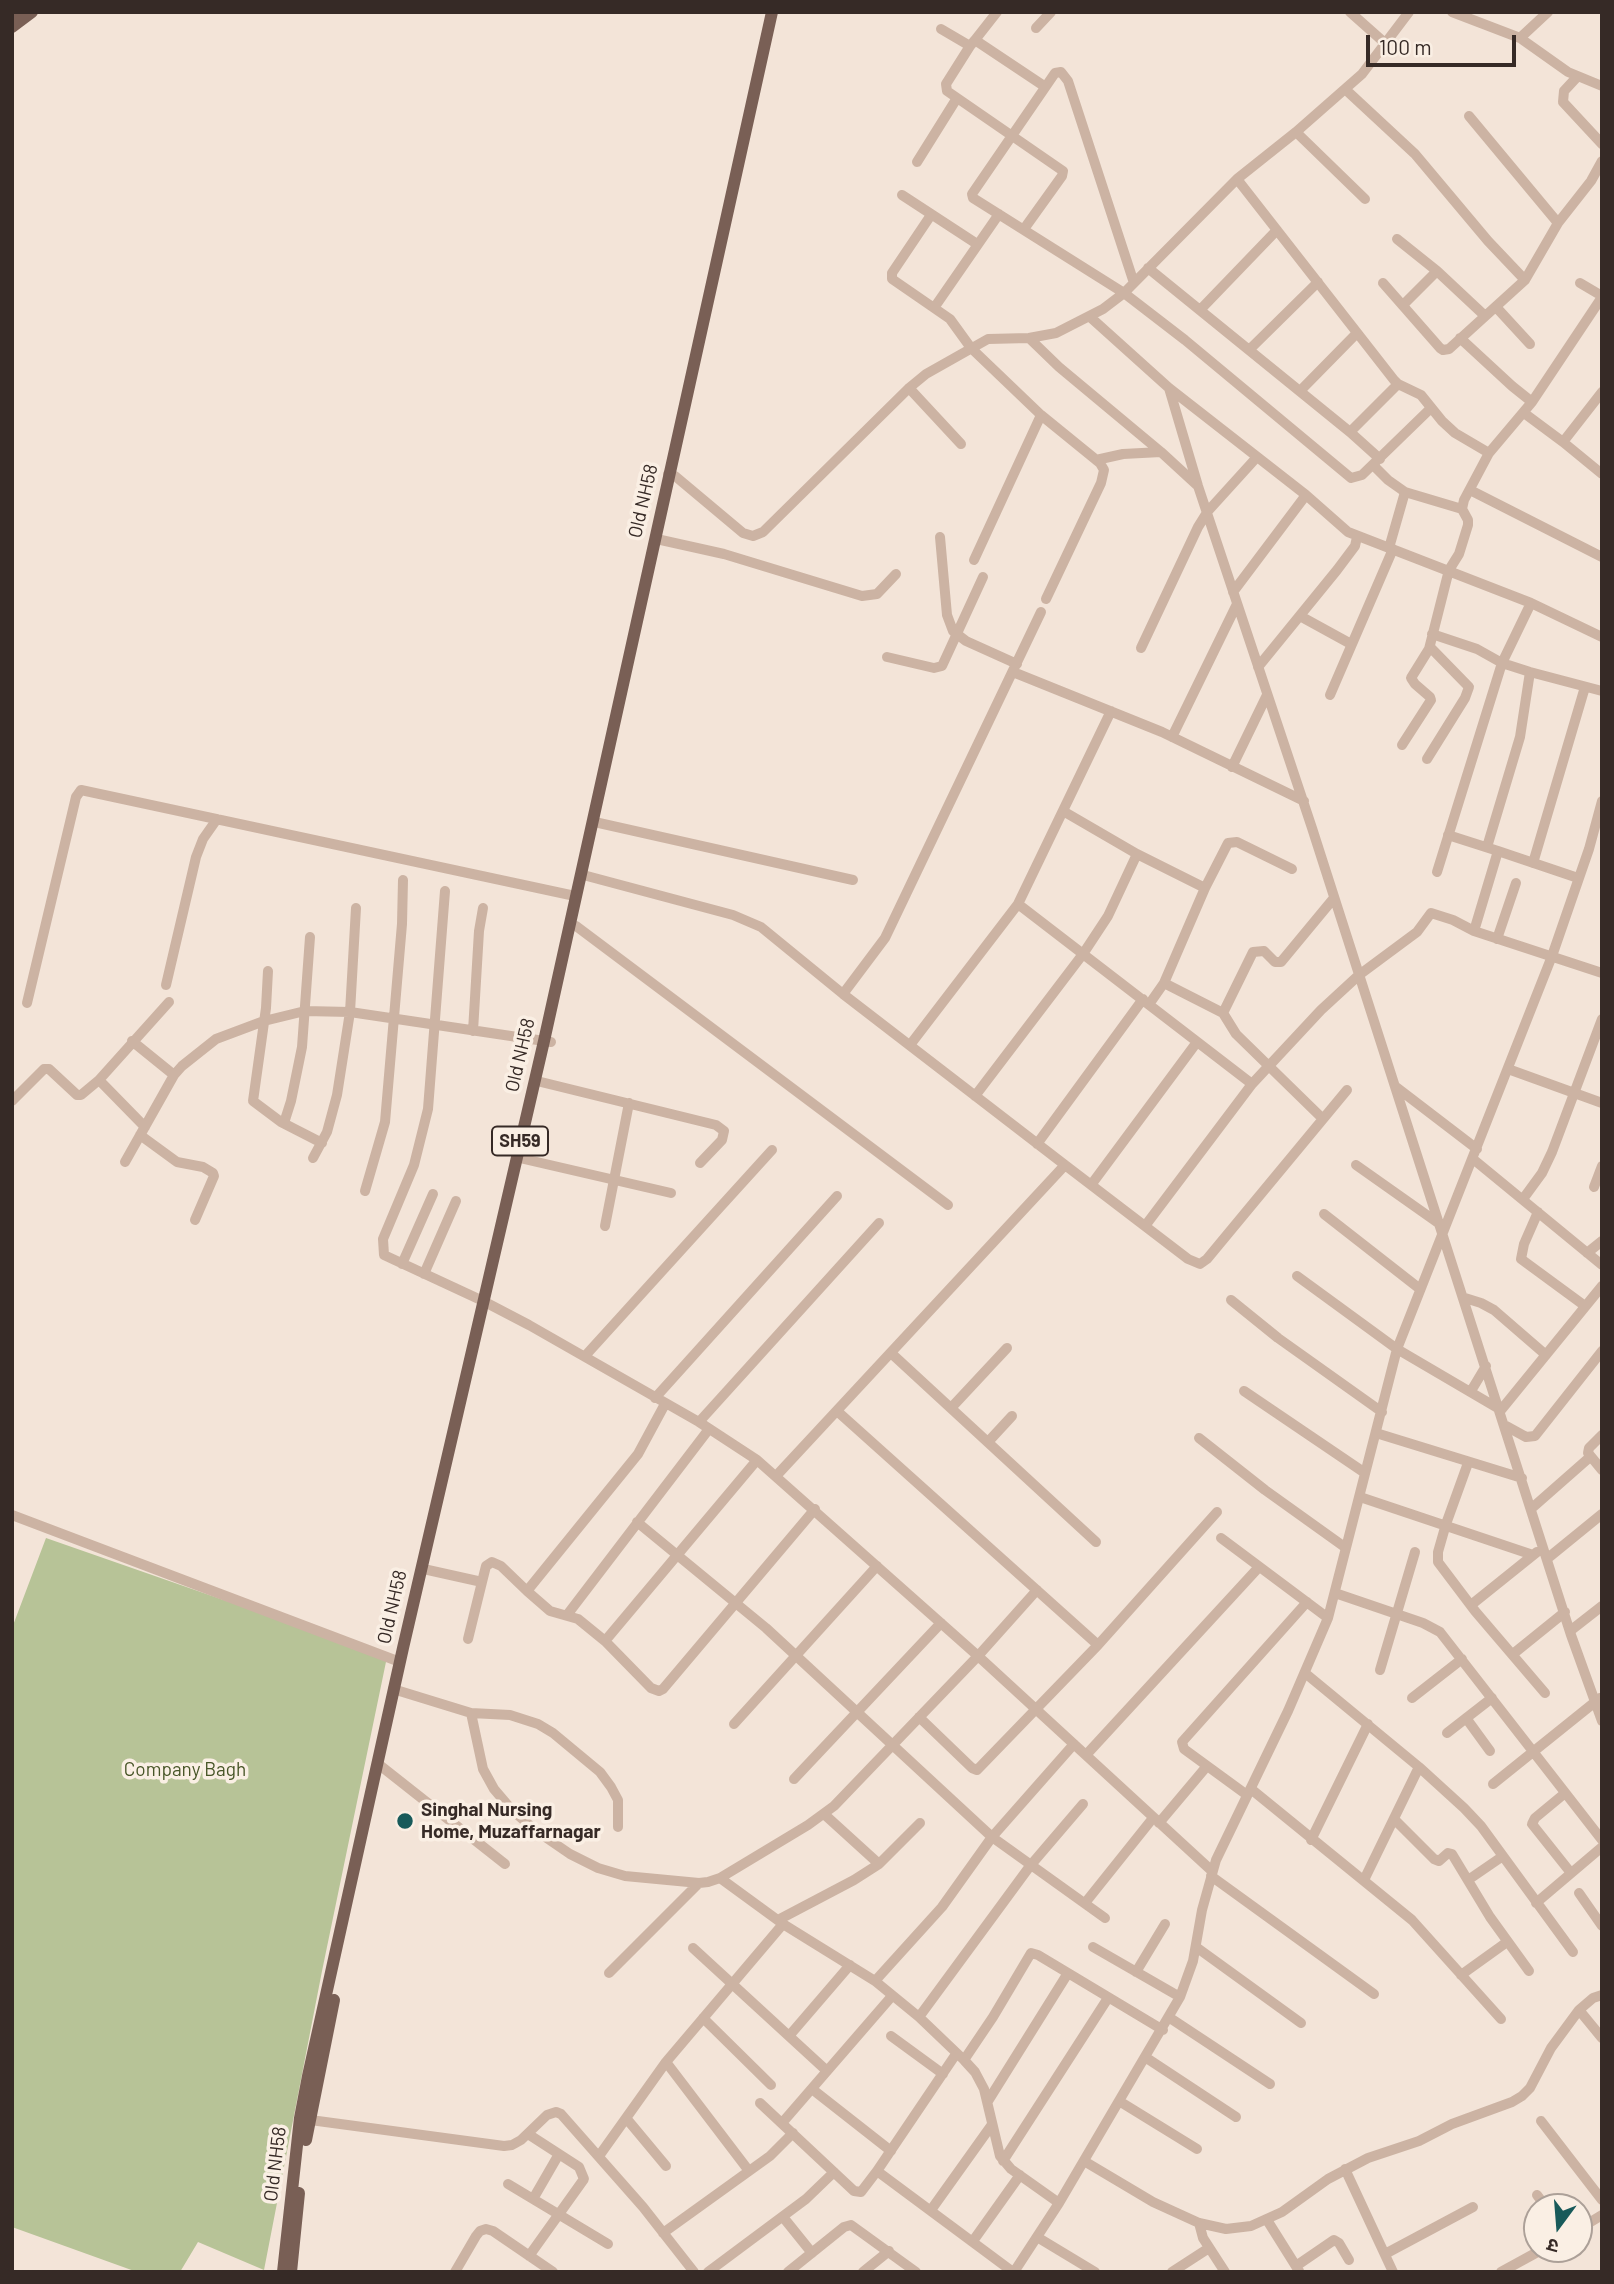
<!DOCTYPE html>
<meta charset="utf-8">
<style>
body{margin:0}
#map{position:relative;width:1614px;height:2284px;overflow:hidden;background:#f3e4d8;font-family:Barlow,"Noto Sans Devanagari",sans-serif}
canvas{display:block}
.frame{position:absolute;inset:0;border:14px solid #362a26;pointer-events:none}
.north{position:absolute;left:1523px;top:2193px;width:70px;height:70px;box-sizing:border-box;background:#faefe4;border:2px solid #aca098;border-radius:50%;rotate:196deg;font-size:19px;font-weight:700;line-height:28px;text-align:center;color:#362a26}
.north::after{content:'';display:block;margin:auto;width:24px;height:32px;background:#185a5a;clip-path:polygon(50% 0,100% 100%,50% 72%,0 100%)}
.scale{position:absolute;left:1366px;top:35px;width:150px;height:32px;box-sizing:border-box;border:4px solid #362a26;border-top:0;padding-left:9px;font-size:21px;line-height:24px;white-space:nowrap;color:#362a26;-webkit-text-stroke:5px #faefe4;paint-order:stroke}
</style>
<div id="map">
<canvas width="1614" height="2284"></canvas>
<div class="frame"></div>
<div class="north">उ</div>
<div class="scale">100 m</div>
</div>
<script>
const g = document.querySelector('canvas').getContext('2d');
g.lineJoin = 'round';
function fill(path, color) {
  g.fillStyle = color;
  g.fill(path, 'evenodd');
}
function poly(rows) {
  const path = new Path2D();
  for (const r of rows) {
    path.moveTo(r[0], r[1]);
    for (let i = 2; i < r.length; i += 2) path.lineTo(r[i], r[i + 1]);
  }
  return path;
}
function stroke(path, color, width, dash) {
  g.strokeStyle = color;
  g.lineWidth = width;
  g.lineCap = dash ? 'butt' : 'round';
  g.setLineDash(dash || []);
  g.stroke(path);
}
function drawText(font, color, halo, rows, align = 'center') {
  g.font = font + ' Barlow,sans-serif';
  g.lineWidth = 7;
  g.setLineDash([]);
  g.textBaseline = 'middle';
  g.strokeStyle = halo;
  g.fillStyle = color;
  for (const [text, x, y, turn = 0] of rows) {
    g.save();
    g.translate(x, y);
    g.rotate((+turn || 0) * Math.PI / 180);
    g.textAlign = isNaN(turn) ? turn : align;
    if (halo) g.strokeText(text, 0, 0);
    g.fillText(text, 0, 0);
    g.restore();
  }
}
fill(poly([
 [46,1538,387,1657,322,1971,264,2270,198,2242,180,2272,137,2272,12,2227,12,1628]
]), '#b7c397');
stroke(poly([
 [1350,12,1386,44],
 [1452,12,1520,38,1568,72,1602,86],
 [1036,28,1051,12],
 [941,29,970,46,946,84,947,91,1063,171,1062,176,1024,229],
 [1520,38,1548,12],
 [975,40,997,12],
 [970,46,975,40,1044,86],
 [1577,77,1564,91,1563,102,1602,144],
 [1345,89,1415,154,1488,241,1525,280],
 [1469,116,1558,223],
 [1296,132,1365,199],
 [917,162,957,98],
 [1237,179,1394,380,1398,384,1421,395,1442,421,1455,433,1489,453],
 [902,195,977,244],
 [931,215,892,273,892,279,950,319,971,348,1041,415,1100,463,1104,470,1101,483,1046,599],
 [1397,239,1437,271,1403,305],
 [1148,268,1350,432,1380,459],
 [1437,271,1484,315],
 [1134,283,1068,81,1061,72,1055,73,972,194,973,198,1124,293,1185,340,1351,478,1362,475,1431,408],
 [1383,283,1440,348,1443,350,1449,349,1525,280,1558,223,1591,181,1602,161],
 [1580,283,1602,296],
 [1496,307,1530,344],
 [934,308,999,214],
 [1200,310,1277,230],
 [1089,316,1169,388,1306,495,1348,532,1531,603,1602,637],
 [1029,338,1059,367,1161,452,1198,486],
 [1460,338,1512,386,1532,402],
 [1249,350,1318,282],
 [909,388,961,444],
 [1169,388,1198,486,1312,828,1571,1635,1602,1721],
 [1300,391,1357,333],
 [1524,413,1563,442,1602,474],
 [1350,432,1398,384],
 [1563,442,1602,392],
 [1096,460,1123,454,1161,452],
 [1373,465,1388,480,1405,492,1462,509],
 [668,474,675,476,743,533,753,536,763,532,909,388,926,374,988,339,1029,338,1056,333,1103,309,1124,293,1237,179,1296,132,1362,74,1409,12],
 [1470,490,1602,557],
 [940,537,947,615,953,631,966,641,1017,664],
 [661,540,724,554,862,596,877,594,896,574],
 [1389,548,1405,492],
 [974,560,1041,415],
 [1233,592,1306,495],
 [1300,616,1351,644],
 [1432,634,1477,649,1502,663,1530,672,1602,691],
 [1141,648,1198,527,1208,511,1257,457],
 [887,657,934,668,942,666,983,577],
 [1258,667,1337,570,1355,546,1357,537],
 [1013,672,1162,732,1304,801],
 [1330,695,1393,549],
 [1172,737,1237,604],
 [1402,745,1431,700,1430,697,1415,684,1411,678,1429,649,1449,570,1459,554,1468,525,1468,520,1462,509,1464,500,1489,453,1532,402,1602,297],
 [1427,759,1465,698,1469,687,1430,647],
 [1232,767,1267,695],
 [1063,811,1137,854,1205,888],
 [599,823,853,880],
 [1448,835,1498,851,1474,931],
 [1487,847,1520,737,1530,672],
 [1498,851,1578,878],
 [1533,863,1585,687],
 [1437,872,1502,663,1531,603],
 [587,876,733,915,761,927,843,994,1065,1165,1188,1259,1200,1264,1207,1259,1347,1090],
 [445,891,428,1109,414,1165,383,1239,384,1255,483,1301,529,1325,699,1422,757,1460,978,1656,1212,1871],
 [1018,904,1252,1084],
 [576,926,948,1205],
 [1497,939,1516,883],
 [268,971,266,1008,253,1101,281,1122,322,1143],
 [1164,983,1223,1013,1236,1034,1322,1118],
 [166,985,196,857,203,839,217,819],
 [843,994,885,938,1041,612],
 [27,1003,76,797,81,790,575,896],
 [1150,1003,1164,983,1205,888,1228,843,1237,842,1292,869],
 [1223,1013,1253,952,1264,951,1275,962,1281,962,1334,898],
 [473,1031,479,931,483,908],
 [132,1041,174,1075],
 [910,1045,1018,904,1111,711],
 [1508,1069,1602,1103],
 [99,1080,145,1127],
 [541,1082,716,1125,724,1131,722,1140,700,1163],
 [1396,1087,1477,1149],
 [975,1096,1083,954,1108,916,1137,854],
 [12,1101,44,1069,49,1069,77,1095,81,1095,99,1080,169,1002],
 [284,1123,291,1101,302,1047,310,937],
 [140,1135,177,1162,203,1167,213,1173,214,1176,195,1220],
 [1037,1144,1143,999],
 [313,1158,327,1132,337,1095,350,1012,356,908],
 [524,1159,671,1193],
 [1473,1159,1602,1265],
 [125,1162,174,1075,182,1066,216,1039,264,1021,305,1011,350,1012,551,1042],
 [1356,1165,1441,1225],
 [1091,1185,1197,1042],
 [1594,1187,1602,1166],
 [365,1191,385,1122,402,924,403,880],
 [1523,1199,1542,1173,1552,1152,1602,1019],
 [1538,1212,1524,1244,1521,1259,1585,1306],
 [1324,1214,1420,1289],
 [605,1226,629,1103],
 [1145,1226,1252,1084,1321,1010,1359,975,1417,932,1431,913,1453,920,1474,931,1602,973],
 [1587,1253,1602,1241],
 [402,1264,433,1194],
 [424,1274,456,1201],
 [1297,1276,1397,1349,1501,1410,1602,1286],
 [1465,1298,1481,1303,1494,1310,1546,1355],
 [1231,1300,1278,1338,1382,1412],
 [891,1353,1096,1542],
 [585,1356,772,1150],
 [1244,1391,1365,1473],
 [1471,1391,1486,1366],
 [655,1398,837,1196],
 [951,1408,1007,1348],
 [837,1411,1098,1645],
 [699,1422,879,1223],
 [1506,1426,1526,1437,1535,1436,1602,1351],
 [1376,1433,1522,1478],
 [1602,1435,1589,1448,1588,1453,1602,1470],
 [1199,1438,1265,1490,1346,1548],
 [988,1442,1012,1416],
 [1468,1463,1446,1524,1438,1552,1438,1562,1475,1611,1545,1693],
 [777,1475,1065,1165],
 [1360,1497,1533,1555],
 [1532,1508,1590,1457],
 [12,1515,400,1662],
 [637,1522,766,1628,992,1837,1105,1918],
 [1221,1538,1328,1618],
 [1548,1558,1602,1514],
 [428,1570,482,1582,486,1566,492,1562,501,1566,527,1591,638,1454,665,1404],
 [527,1591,550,1611,578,1619,605,1641,757,1460],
 [1335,1593,1423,1623,1440,1632,1602,1840],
 [1471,1605,1537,1552],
 [567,1615,709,1429],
 [1570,1631,1602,1606],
 [468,1639,482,1582],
 [605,1641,651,1688,659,1691,663,1689,815,1509],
 [1513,1654,1565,1612],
 [1380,1670,1415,1552],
 [1305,1673,1419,1767,1464,1808,1481,1826,1573,1952],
 [393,1689,471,1713,483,1769,494,1789,511,1809,535,1830,570,1854,598,1868,625,1876,699,1883,708,1882,720,1878,808,1825,834,1806,978,1656,1037,1590],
 [1412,1698,1462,1659],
 [471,1713,510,1715,538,1724,553,1733,600,1772,611,1787,618,1800,618,1827],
 [919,1717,972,1768,977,1770,1098,1645,1217,1512],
 [1466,1718,1490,1751],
 [734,1724,877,1566],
 [1447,1733,1492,1698],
 [1086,1755,1259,1567],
 [377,1763,505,1864],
 [794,1779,941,1623],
 [1493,1784,1600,1698],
 [1251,1789,1412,1920,1501,2019],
 [1564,1794,1535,1818,1532,1824,1571,1873],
 [1247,1795,1184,1749,1182,1742,1307,1602],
 [1394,1819,1434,1859,1439,1861,1448,1853,1452,1854,1490,1917,1529,1971],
 [1159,1823,1207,1766],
 [1311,1840,1368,1724],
 [879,1864,920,1823],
 [1211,1876,1374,1994],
 [720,1878,783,1924,875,1981,919,2017,964,2060,975,2072,984,2089,1000,2156,1011,2169,1059,2203],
 [1364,1880,1419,1767],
 [1468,1880,1503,1856],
 [1579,1893,1602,1926],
 [1085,1903,1153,1818],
 [1536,1903,1602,1847],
 [778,1920,854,1880,879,1864,824,1814],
 [1093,1947,1180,1997],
 [1196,1947,1301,2023],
 [693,1948,827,2071],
 [1136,1972,1165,1924],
 [609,1973,699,1883],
 [1461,1975,1507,1942],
 [875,1981,942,1907,992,1837,1074,1744],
 [1579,2010,1602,2038],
 [919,2017,1030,1866,1083,1804],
 [703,2018,771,2085],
 [1170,2018,1270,2084],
 [789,2036,850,1965],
 [891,2036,943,2074],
 [956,2054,877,2171,1013,2272],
 [1145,2057,1236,2117],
 [964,2060,993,2017,1031,1953,1038,1955,1163,2030],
 [666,2062,749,2171],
 [812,2089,891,2151],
 [988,2101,1068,1973],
 [1119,2101,1197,2149],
 [760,2103,854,2191,861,2192,877,2171],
 [626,2118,666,2166],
 [303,2119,504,2146,512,2145,521,2140,547,2115,556,2112,561,2114,643,2207,694,2272],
 [1541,2121,1602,2200],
 [782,2123,892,1996],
 [528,2134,579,2167,584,2179,529,2256],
 [599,2156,666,2062,783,1924],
 [1003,2161,1108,1998],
 [1084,2161,1153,2202,1199,2223,1226,2229,1251,2226,1282,2212,1328,2179,1368,2158,1419,2141,1452,2124,1512,2102,1522,2096,1530,2088,1551,2048,1579,2010,1593,1998,1602,1995],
 [1345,2169,1393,2272],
 [508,2184,608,2244],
 [1537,2195,1546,2207],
 [533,2199,559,2154],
 [931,2210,991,2126],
 [783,2217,812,2253],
 [1267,2220,1299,2271],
 [1199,2223,1203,2238,1225,2272],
 [1579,2229,1602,2215],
 [663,2233,770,2156,793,2133],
 [1037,2237,1095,2272],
 [973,2241,1020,2175],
 [1385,2254,1473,2207],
 [1296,2266,1334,2240,1339,2243,1349,2260],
 [455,2272,476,2236,480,2231,486,2229,493,2231,553,2272],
 [708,2272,806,2199,834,2172],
 [788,2272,844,2227,851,2225,916,2272],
 [863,2272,889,2251],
 [1014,2272,1059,2203,1180,1997,1193,1961,1202,1910,1216,1860,1288,1711,1328,1618,1397,1349,1552,956,1589,849,1602,801],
 [1172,2272,1209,2248],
 [1501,2272,1543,2249]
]), '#ccb3a3', 10);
stroke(poly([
 [12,14,14,12],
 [12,27,32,12],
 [306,2140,334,2000],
 [283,2272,300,2118,308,2076,403,1648,544,1041,772,12],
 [291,2272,299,2193]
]), '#795f55', 12);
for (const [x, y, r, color] of [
 [405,1821,9,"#185a5a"]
]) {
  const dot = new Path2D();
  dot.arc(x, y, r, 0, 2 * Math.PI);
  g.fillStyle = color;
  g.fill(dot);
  stroke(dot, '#faefe4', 2.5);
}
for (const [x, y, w] of [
 [520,1141,56]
]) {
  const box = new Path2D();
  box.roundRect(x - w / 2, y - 14.5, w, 29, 5);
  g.fillStyle = '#faefe4';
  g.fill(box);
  stroke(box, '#362a26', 2);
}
drawText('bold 18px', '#362a26', null, [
 ["SH59",520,1141]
]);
drawText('19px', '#362a26', '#faefe4', [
 ["Old NH58",643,501,-77],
 ["Old NH58",520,1055,-77],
 ["Old NH58",392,1607,-77],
 ["Old NH58",275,2164,-83]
]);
drawText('19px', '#485628', '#faefe4', [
 ["Company Bagh",185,1770]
]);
drawText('bold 19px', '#362a26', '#faefe4', [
 ["Singhal Nursing",421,1810],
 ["Home, Muzaffarnagar",421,1832]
], 'left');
</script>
